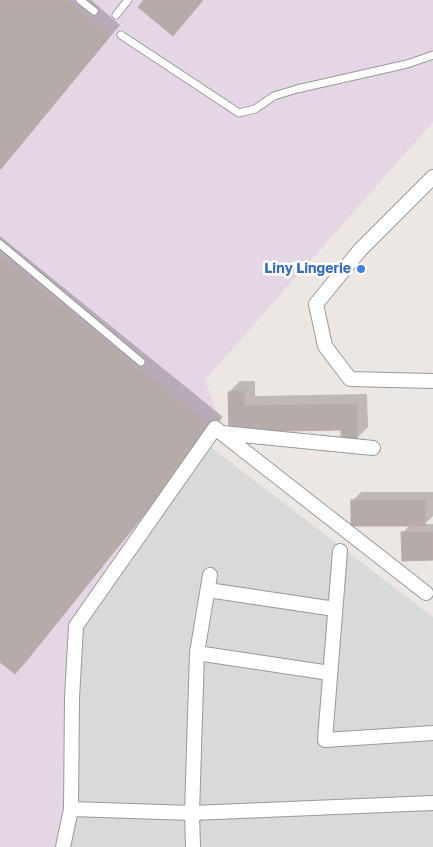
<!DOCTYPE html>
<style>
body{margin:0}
canvas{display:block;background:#ede7e3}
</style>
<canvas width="433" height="847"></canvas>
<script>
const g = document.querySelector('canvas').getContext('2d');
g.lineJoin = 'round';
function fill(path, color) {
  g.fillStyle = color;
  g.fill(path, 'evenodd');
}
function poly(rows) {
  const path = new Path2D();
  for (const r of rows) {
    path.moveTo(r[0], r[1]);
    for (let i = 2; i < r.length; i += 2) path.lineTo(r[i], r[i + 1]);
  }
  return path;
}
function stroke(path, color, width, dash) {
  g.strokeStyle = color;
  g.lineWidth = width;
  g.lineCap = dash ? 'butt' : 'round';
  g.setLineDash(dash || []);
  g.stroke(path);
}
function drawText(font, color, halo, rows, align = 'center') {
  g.font = font + ' "Golos Text",sans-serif';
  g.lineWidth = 5;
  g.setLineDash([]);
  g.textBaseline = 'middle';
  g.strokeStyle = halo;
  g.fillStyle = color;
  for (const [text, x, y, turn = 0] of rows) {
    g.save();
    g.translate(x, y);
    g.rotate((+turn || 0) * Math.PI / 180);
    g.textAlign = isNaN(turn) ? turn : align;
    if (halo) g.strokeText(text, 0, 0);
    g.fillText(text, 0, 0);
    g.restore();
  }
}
fill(poly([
 [208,445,433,617,433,847,63,847,76,626]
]), '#dad9da');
fill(poly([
 [0,0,433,0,433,122,205,380,222,425,76,626,63,847,0,847]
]), '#e4d6e5');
fill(poly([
 [0,0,91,0,120,25,0,170],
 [146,0,203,0,173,35],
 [0,236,223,417,26,662,15,673,0,660],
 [240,381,255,381,255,396,367,394,368,427,357,438,342,429,230,431,229,392],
 [361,492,433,492,433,516,425,524,433,524,433,559,402,533,410,525,352,501]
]), '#0003');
const building = poly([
 [0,0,67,0,110,36,0,170,0,0],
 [144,0,203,0,173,36,138,7,144,0],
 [0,256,213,429,15,674,0,662,0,256],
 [244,391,244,406,357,404,357,439,341,439,341,430,229,432,228,392,244,391],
 [351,500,425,500,425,526,351,526,351,500],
 [401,532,433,532,433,560,402,561,401,532]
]);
fill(building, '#b5aca9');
stroke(building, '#bdaba7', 1);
const lane = poly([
 [80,0,94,11],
 [116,15,128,0],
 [121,35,239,113,255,109,274,96,297,89,407,64,433,55],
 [0,244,141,362]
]);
const street = poly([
 [433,177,360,250,316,304,325,346,350,379,433,381],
 [222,433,373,448],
 [340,551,325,740,433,733],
 [208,590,335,609],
 [197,653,330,673],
 [71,809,192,813,433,803],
 [63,847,71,809,72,698,76,626,215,428,426,593],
 [193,847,192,813,197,653,210,575]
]);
stroke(lane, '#999', 9);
stroke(street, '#999', 16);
stroke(lane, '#fff', 7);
stroke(street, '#fff', 14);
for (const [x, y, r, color] of [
 [361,269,5,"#3f7fe0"]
]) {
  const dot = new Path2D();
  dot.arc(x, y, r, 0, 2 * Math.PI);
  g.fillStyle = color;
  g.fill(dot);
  stroke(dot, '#fff', 2);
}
drawText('bold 14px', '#366cbe', '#fff', [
 ["Liny Lingerie",351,269]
], 'right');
</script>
